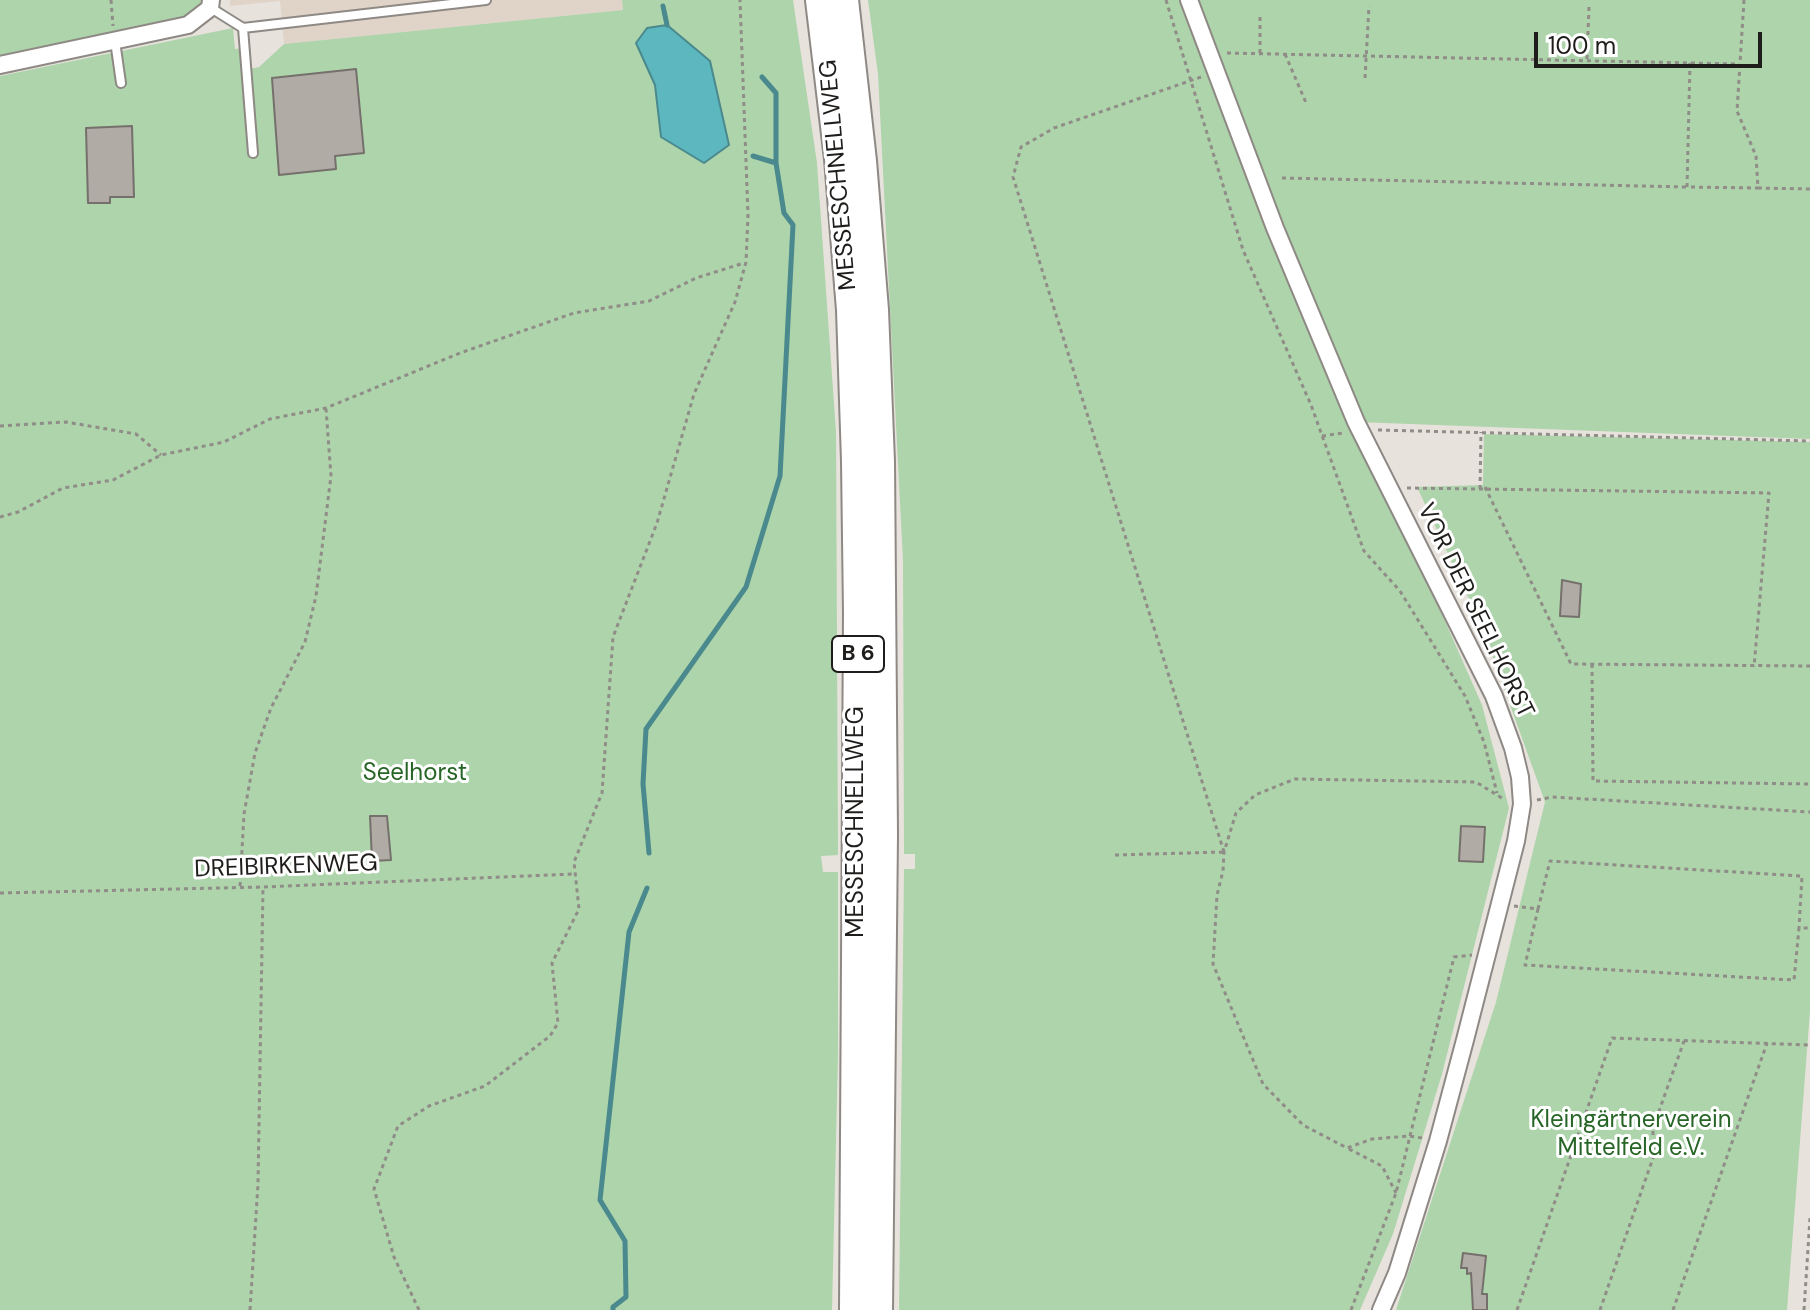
<!DOCTYPE html>
<meta charset="utf-8">
<style>
body{margin:0}
#map{position:relative;width:1810px;height:1310px;overflow:hidden;background:#e8e2dd;font-family:"DM Sans",sans-serif}
canvas{display:block}
.scale{position:absolute;left:1534px;top:32px;width:228px;height:36px;box-sizing:border-box;border:4px solid #1f1d1b;border-top:0;padding-left:10px;font-size:24px;line-height:28px;white-space:nowrap;color:#1f1d1b;-webkit-text-stroke:6px #fff;paint-order:stroke}
</style>
<div id="map">
<canvas width="1810" height="1310"></canvas>
<div class="scale">100 m</div>
</div>
<script>
const g = document.querySelector('canvas').getContext('2d');
g.lineJoin = 'round';
function fill(path, color) {
  g.fillStyle = color;
  g.fill(path, 'evenodd');
}
function poly(rows) {
  const path = new Path2D();
  for (const r of rows) {
    path.moveTo(r[0], r[1]);
    for (let i = 2; i < r.length; i += 2) path.lineTo(r[i], r[i + 1]);
  }
  return path;
}
function stroke(path, color, width, dash) {
  g.strokeStyle = color;
  g.lineWidth = width;
  g.lineCap = dash ? 'butt' : 'round';
  g.setLineDash(dash || []);
  g.stroke(path);
}
function drawText(font, color, halo, rows, align = 'center') {
  g.font = font + ' "DM Sans",sans-serif';
  g.lineWidth = 6;
  g.setLineDash([]);
  g.textBaseline = 'middle';
  g.strokeStyle = halo;
  g.fillStyle = color;
  for (const [text, x, y, turn = 0] of rows) {
    g.save();
    g.translate(x, y);
    g.rotate((+turn || 0) * Math.PI / 180);
    g.textAlign = isNaN(turn) ? turn : align;
    if (halo) g.strokeText(text, 0, 0);
    g.fillText(text, 0, 0);
    g.restore();
  }
}
fill(poly([
 [230,0,622,0,623,10,284,44,280,1,230,6]
]), '#e0d4c9');
fill(poly([
 [0,0,204,0,203,5,185,19,0,59],
 [622,0,793,0,817,163,836,432,838,855,821,856,823,872,838,872,838,1055,832,1310,0,1310,0,76,233,28,235,49,246,48,249,69,259,67,284,44,623,10],
 [868,0,1810,0,1810,439,1357,422,1482,705,1509,808,1442,1074,1393,1234,1360,1310,899,1310,904,869,915,869,915,854,904,854,903,561,878,74],
 [1484,434,1810,442,1810,1011,1787,1310,1396,1310,1496,1002,1545,802,1482,627,1417,487,1483,485]
]), '#add4aa');
const water = poly([
 [667,25,710,61,729,145,704,163,661,137,655,85,636,43,647,28,667,25]
]);
fill(water, '#5cb7be');
stroke(water, '#4a898d', 2);
stroke(poly([
 [663,6,667,25],
 [762,77,776,93,776,162],
 [649,853,643,784,646,729,746,587,780,476,793,225,784,213,776,163,753,156],
 [613,1310,613,1307,626,1297,625,1241,600,1200,629,932,647,888]
]), '#4a898d', 5);
const building = poly([
 [356,69,364,153,335,156,336,169,279,175,272,78,356,69],
 [132,126,134,197,110,197,110,203,88,203,86,128,132,126],
 [1562,580,1581,584,1579,617,1560,616,1562,580],
 [370,816,387,816,391,860,372,861,370,816],
 [1461,826,1485,827,1483,862,1459,861,1461,826],
 [1463,1253,1486,1256,1482,1294,1487,1294,1487,1310,1473,1310,1471,1273,1467,1274,1467,1268,1461,1268,1463,1253]
]);
fill(building, '#b1aba6');
stroke(building, '#75706b', 2);
const lane = poly([
 [211,8,243,28,486,0],
 [243,28,253,153],
 [115,41,121,83]
]);
const street = poly([
 [1189,0,1275,228,1356,422,1494,696,1513,748,1520,777,1522,804,1516,841,1465,1040,1438,1141,1397,1273,1381,1310],
 [0,65,188,25,210,8,211,0]
]);
const highway = poly([
 [820,0,839,159,851,310,856,461,858,613,854,1310],
 [844,0,862,161,874,310,880,462,883,835,878,1310]
]);
stroke(lane, '#8e8984', 12);
stroke(street, '#8e8984', 20);
stroke(highway, '#8e8984', 32);
stroke(poly([
 [111,0,113,26],
 [1166,0,1243,250,1311,405,1364,551,1400,591,1465,696,1484,742,1497,793],
 [1744,0,1737,111,1756,156,1758,188,1810,189],
 [1227,53,1739,64],
 [1260,53,1260,13],
 [1285,54,1307,105],
 [1587,59,1589,7],
 [1690,63,1687,187,1758,188],
 [1201,77,1054,128,1021,147,1013,177,1224,852],
 [1365,78,1369,6],
 [1282,178,1687,187],
 [0,426,66,422,136,434,161,455],
 [1378,430,1810,441],
 [1322,436,1343,433],
 [1485,487,1571,664,1810,666],
 [1407,488,1769,493,1754,667],
 [1480,489,1481,432],
 [0,517,18,512,63,488,113,480,161,455,224,442,270,419,326,408,460,353,574,313,649,301,696,278,744,263],
 [1592,664,1593,781,1810,784],
 [1537,800,1552,797,1810,812],
 [1115,855,1224,852],
 [240,886,244,814,255,753,271,708,305,642,316,596,331,476,326,409],
 [0,893,263,887,574,874],
 [1514,906,1538,909,1525,965,1794,980,1799,928,1810,928],
 [1538,909,1550,861,1802,876,1799,928],
 [1422,1138,1409,1136,1372,1139,1347,1148,1303,1125,1263,1084,1213,964,1217,895,1223,871,1224,852,1236,813,1255,795,1295,779,1476,782,1505,800],
 [1349,1149,1382,1166,1396,1193],
 [250,1310,258,1184,263,887],
 [419,1310,394,1257,374,1189,398,1126,429,1106,485,1086,550,1036,558,1023,552,963,579,909,574,862,602,793,613,637,657,523,694,394,735,302,746,262,748,215,740,0],
 [1351,1310,1396,1193,1454,957,1472,955],
 [1517,1310,1612,1038,1810,1045],
 [1600,1310,1653,1158,1653,1128,1684,1041],
 [1673,1310,1767,1043],
 [1804,1310,1810,1218]
]), '#908c88', 3, [4, 4]);
stroke(lane, '#fff', 8);
stroke(street, '#fff', 16);
stroke(highway, '#fff', 28);
for (const [x, y, w] of [
 [858,654,52]
]) {
  const box = new Path2D();
  box.roundRect(x - w / 2, y - 18, w, 36, 6);
  g.fillStyle = '#fff';
  g.fill(box);
  stroke(box, '#1f1d1b', 2);
}
drawText('bold 22px', '#1f1d1b', null, [
 ["B 6",858,654]
]);
drawText('24px', '#1f1d1b', '#fff', [
 ["MESSESCHNELLWEG",839,175,-95],
 ["VOR DER SEELHORST",1475,611,64],
 ["MESSESCHNELLWEG",857,822,-90],
 ["DREIBIRKENWEG",286,867,-2]
]);
drawText('24px', '#266525', '#fff', [
 ["Seelhorst",415,774],
 ["Kleingärtnerverein",1631,1121],
 ["Mittelfeld e.V.",1631,1149]
]);
</script>
